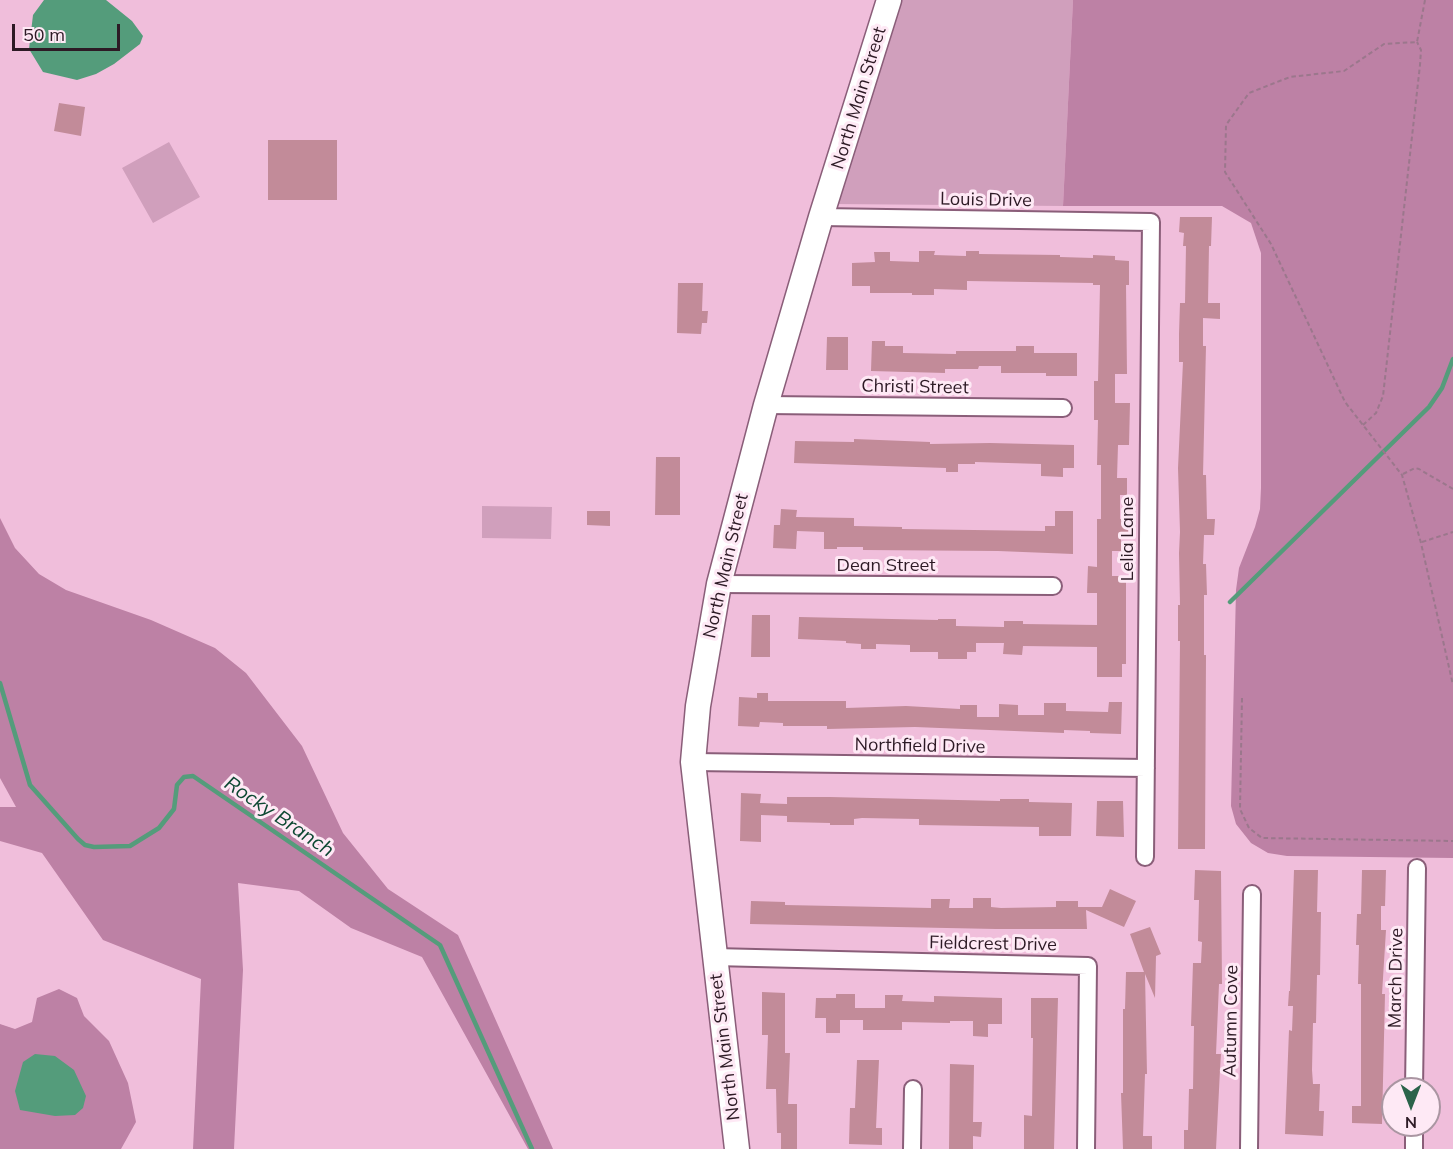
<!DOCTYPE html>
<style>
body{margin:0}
#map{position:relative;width:1453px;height:1149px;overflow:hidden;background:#f0bedb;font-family:Mulish,sans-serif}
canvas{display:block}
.north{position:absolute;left:1381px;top:1077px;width:60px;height:60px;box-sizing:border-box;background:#fee9f5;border:2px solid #aa96a2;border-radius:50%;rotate:180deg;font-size:16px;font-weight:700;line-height:24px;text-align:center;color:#2d1a25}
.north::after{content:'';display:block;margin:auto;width:21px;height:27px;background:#2b634a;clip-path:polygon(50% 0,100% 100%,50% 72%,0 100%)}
.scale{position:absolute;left:12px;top:24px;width:108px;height:27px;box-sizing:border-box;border:3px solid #2d1a25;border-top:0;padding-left:8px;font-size:18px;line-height:21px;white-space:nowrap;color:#2d1a25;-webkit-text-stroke:4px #fee9f5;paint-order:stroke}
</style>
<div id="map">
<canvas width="1453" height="1149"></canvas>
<div class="north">N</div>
<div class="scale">50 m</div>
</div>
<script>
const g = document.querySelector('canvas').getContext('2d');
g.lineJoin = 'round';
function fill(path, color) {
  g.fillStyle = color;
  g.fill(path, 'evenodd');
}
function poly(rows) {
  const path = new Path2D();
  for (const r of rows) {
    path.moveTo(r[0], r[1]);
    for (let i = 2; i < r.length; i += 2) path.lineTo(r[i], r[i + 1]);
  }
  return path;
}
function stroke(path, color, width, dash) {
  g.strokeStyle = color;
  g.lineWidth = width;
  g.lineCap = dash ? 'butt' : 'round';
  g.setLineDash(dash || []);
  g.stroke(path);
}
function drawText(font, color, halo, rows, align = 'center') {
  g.font = font + ' Mulish,sans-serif';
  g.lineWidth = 6;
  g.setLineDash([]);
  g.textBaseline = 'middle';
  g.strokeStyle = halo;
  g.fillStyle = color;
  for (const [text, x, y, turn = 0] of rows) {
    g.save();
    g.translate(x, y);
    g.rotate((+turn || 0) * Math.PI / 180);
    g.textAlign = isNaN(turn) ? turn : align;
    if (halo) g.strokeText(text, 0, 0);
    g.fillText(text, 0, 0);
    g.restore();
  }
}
fill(poly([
 [899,0,1073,0,1063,206,835,204],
 [169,142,200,197,153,223,122,168],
 [482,506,552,507,551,539,482,538]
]), '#d09fbc');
fill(poly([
 [1073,0,1453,0,1453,858,1287,856,1268,853,1251,843,1236,824,1231,806,1236,590,1239,568,1255,527,1260,509,1261,488,1261,253,1251,223,1222,206,1063,206],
 [0,518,15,548,39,574,66,590,151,620,215,648,246,673,302,746,343,833,388,889,458,935,553,1149,528,1149,422,957,351,928,299,891,238,883,243,970,234,1149,193,1149,201,979,103,940,42,853,0,841,0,807,16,807,0,778],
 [59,989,77,998,84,1016,109,1041,128,1083,136,1122,121,1149,0,1149,0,1024,15,1029,32,1022,37,998]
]), '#bd81a5');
fill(poly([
 [44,0,106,0,132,21,143,36,140,44,114,64,96,74,77,80,43,72,29,49,33,15],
 [35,1054,55,1056,74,1070,86,1096,83,1108,75,1115,55,1116,20,1110,15,1091,23,1062]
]), '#549c7b');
stroke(poly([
 [1230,602,1429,407,1442,388,1453,359],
 [0,683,30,785,78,839,85,845,94,847,130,846,159,828,174,809,177,785,184,777,193,776,440,945,532,1149]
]), '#549c7b', 4.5);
fill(poly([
 [59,103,85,107,81,136,54,131],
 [268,140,337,140,337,200,268,200],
 [1180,217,1212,217,1211,246,1209,246,1208,303,1220,303,1220,319,1203,318,1203,346,1206,346,1203,475,1206,475,1207,519,1215,519,1214,535,1204,535,1203,564,1206,564,1207,595,1204,595,1204,655,1206,655,1205,849,1178,849,1180,641,1178,641,1178,605,1180,605,1179,553,1180,532,1178,468,1183,362,1179,362,1179,334,1180,303,1185,303,1186,246,1183,246,1184,233,1179,232],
 [919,251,935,251,934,255,966,256,966,251,979,251,979,254,1060,255,1060,257,1093,258,1093,255,1115,256,1115,260,1129,261,1129,285,1126,285,1127,374,1115,374,1115,403,1130,403,1129,445,1118,445,1117,478,1127,478,1127,495,1120,495,1120,519,1128,519,1128,537,1121,537,1121,551,1112,551,1112,576,1126,576,1126,664,1122,664,1122,677,1097,677,1097,647,1023,646,1022,655,1003,654,1004,643,976,643,976,652,967,652,967,659,938,659,938,652,910,652,910,645,876,644,876,649,861,649,861,644,846,643,846,641,798,639,799,617,938,620,938,619,956,619,956,626,1004,627,1004,621,1023,621,1023,624,1097,625,1097,593,1087,593,1088,566,1097,567,1097,519,1101,519,1101,465,1097,465,1098,420,1094,420,1094,381,1098,381,1100,285,1093,285,1093,283,967,281,967,290,934,289,934,295,912,295,912,293,870,293,870,286,852,286,852,263,875,262,874,252,890,252,890,261,919,262],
 [678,283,703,283,702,311,708,311,707,323,702,323,701,334,677,333],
 [827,337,848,337,848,370,826,370],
 [872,341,885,341,885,346,903,346,903,353,956,354,956,351,1016,351,1016,346,1034,346,1034,353,1077,353,1077,376,1046,376,1046,373,1001,373,1001,366,979,366,978,369,945,369,945,373,871,371],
 [854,439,930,442,930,444,990,443,1074,445,1074,468,1063,468,1063,477,1041,476,1041,464,975,462,975,464,958,464,958,472,946,472,946,468,794,463,795,441,854,442],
 [656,457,680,457,680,515,655,515],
 [781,509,797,510,796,517,854,518,854,526,902,527,902,529,1045,531,1045,526,1055,526,1055,511,1073,511,1073,554,998,551,863,550,863,547,837,547,837,549,824,549,824,532,797,531,796,549,773,548,774,525,780,525],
 [587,511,610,511,610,526,587,525],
 [752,615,770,615,770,657,751,657],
 [757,693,768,693,768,701,846,701,846,708,906,706,960,709,960,705,977,705,977,717,999,717,999,704,1018,705,1018,715,1044,715,1044,703,1066,703,1066,711,1108,712,1109,702,1122,702,1121,734,1090,733,1090,731,1064,730,1064,733,915,727,827,729,827,726,783,726,783,723,760,722,759,727,738,726,739,697,757,698],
 [741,793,761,794,760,803,787,804,787,797,830,797,1000,801,1000,799,1029,799,1029,802,1072,803,1071,836,1039,836,1039,827,919,825,919,819,862,818,854,819,854,825,830,825,830,823,787,822,787,816,761,815,761,842,740,841],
 [1097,801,1123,801,1124,837,1096,836],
 [1195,870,1221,871,1222,984,1219,984,1216,1054,1221,1054,1220,1070,1216,1149,1184,1149,1184,1130,1188,1130,1189,1089,1193,1089,1194,1026,1191,1026,1193,963,1201,963,1202,942,1198,941,1199,900,1194,900],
 [1294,870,1318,870,1317,912,1321,912,1320,975,1317,975,1316,1023,1313,1023,1312,1070,1313,1084,1320,1084,1319,1111,1324,1111,1323,1136,1285,1134,1289,1030,1292,1031,1293,1006,1288,1006,1289,991,1290,991],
 [1362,870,1386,870,1385,906,1381,906,1381,930,1386,930,1382,994,1385,994,1382,1124,1352,1123,1352,1106,1361,1106,1361,984,1358,984,1359,945,1356,945,1357,914,1361,914],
 [1110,889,1136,901,1124,927,1086,910,1087,929,996,929,750,924,751,901,785,902,785,905,931,908,931,899,950,899,949,908,973,908,973,898,991,898,991,907,1001,908,1056,907,1056,901,1078,901,1078,907,1102,907],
 [1150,927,1161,954,1156,956,1155,998,1145,974,1147,1074,1145,1074,1143,1136,1152,1136,1152,1149,1123,1149,1121,1093,1123,1093,1123,1009,1125,1009,1126,972,1144,972,1130,934],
 [762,992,785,993,785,1053,790,1053,788,1104,797,1104,797,1149,781,1149,781,1133,777,1133,776,1089,766,1089,768,1035,762,1035],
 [836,994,855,994,855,1008,885,1008,885,995,903,995,902,1001,934,1002,934,996,1002,998,1002,1024,988,1024,988,1037,973,1036,973,1021,950,1021,950,1023,902,1022,902,1030,863,1030,863,1020,840,1020,840,1033,826,1033,826,1018,815,1018,816,998,836,998],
 [1031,998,1058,998,1054,1149,1024,1149,1024,1115,1032,1116,1033,1038,1031,1038],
 [857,1060,879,1060,876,1128,882,1128,882,1145,849,1144,850,1108,855,1108],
 [950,1064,974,1065,973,1122,982,1122,981,1137,973,1136,973,1149,949,1149]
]), '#c28b99');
const street = poly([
 [821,217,1151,222,1145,857],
 [766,405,1063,408],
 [719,584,1053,586],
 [693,762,1146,768],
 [714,957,1088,966,1086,1149],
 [1414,1089,1417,868],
 [912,1149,913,1089],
 [1249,1149,1252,894],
 [1414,1149,1414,1125]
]);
const secondary = poly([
 [737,1149,693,762,698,706,719,584,766,405,821,217,889,0]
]);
stroke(street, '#8a5e79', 20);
stroke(secondary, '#8a5e79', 27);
stroke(poly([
 [1425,0,1417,42,1384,44,1344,71,1290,77,1249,93,1226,125,1225,172,1271,244,1345,402,1402,475,1421,543,1453,685],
 [1363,425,1376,413,1383,396,1420,65,1421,50,1417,42],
 [1403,474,1415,468,1419,469,1453,489],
 [1422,542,1453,532],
 [1242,698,1240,809,1249,828,1262,838,1453,841]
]), '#9b778c', 2, [4.5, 3]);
stroke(street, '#fff', 16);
stroke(secondary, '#fff', 24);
drawText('18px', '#2d1a25', '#fee9f5', [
 ["North Main Street",859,98,-73],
 ["Louis Drive",986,200,1],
 ["Christi Street",915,387,1],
 ["Lelia Lane",1128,539,-90],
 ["North Main Street",726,566,-77],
 ["Dean Street",886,566],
 ["Northfield Drive",920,746,1],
 ["Fieldcrest Drive",993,944,1],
 ["March Drive",1396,978,-89],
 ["Autumn Cove",1231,1021,-89],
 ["North Main Street",725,1047,-97]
]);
drawText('italic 20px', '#0d4832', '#fee9f5', [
 ["Rocky Branch",279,817,34]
]);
</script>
